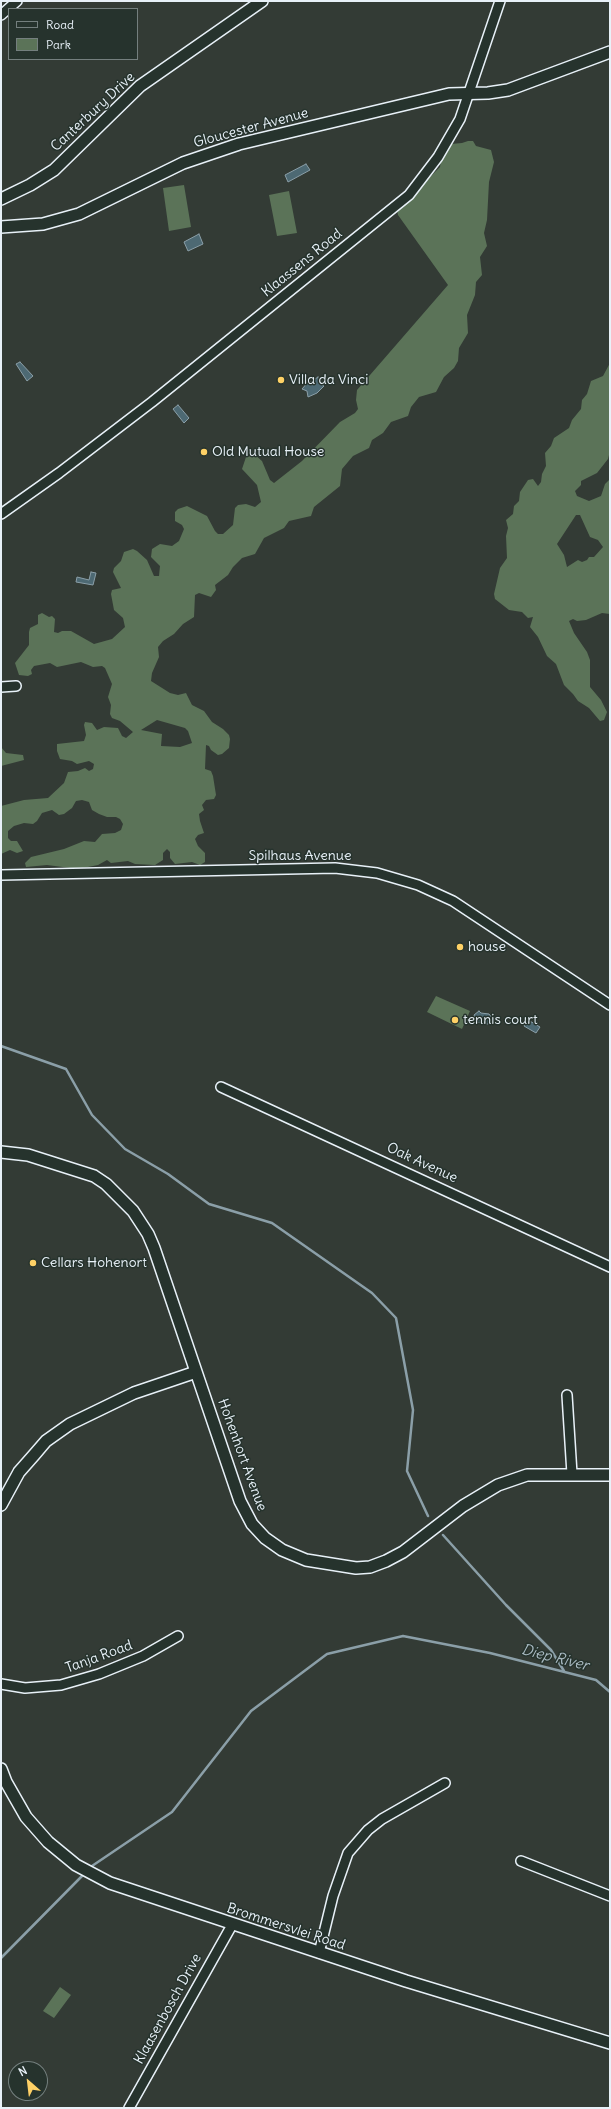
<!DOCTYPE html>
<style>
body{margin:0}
#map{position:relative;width:611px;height:2109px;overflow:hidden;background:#333b35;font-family:Delius,sans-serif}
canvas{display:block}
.frame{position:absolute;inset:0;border:2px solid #e8f1f8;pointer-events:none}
.legend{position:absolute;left:8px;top:8px;width:130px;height:52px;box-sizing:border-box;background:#26332d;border:1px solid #747f7e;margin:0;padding:5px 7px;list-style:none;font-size:12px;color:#e8f1f8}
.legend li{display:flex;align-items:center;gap:8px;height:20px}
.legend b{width:20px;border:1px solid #747f7e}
.north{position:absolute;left:8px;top:2061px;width:40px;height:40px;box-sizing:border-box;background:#26332d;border:1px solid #747f7e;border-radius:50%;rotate:332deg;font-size:11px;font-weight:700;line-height:16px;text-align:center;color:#e8f1f8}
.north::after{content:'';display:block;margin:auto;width:14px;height:18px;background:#ffd166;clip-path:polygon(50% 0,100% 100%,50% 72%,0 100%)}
</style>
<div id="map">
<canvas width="611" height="2109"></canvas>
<div class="frame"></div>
<ul class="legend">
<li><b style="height:5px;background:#26332d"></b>Road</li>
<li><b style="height:11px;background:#5b7358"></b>Park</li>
</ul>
<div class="north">N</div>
</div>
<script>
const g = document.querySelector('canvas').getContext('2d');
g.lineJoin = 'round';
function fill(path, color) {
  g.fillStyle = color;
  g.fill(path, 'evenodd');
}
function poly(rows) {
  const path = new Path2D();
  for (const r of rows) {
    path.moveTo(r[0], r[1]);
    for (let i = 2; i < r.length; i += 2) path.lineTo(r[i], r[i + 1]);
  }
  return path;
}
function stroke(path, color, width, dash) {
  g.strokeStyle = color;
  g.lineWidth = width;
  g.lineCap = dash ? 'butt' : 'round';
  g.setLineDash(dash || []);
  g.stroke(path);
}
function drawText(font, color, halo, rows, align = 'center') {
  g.font = font + ' Delius,sans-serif';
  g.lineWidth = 3;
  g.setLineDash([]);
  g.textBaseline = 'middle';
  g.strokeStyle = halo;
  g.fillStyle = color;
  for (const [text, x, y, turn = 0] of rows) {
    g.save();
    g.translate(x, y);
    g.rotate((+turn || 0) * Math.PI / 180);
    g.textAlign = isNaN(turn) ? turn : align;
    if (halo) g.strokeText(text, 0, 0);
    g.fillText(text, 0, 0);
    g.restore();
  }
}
fill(poly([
 [468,141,473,141,476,146,491,150,494,162,489,182,487,220,484,233,487,246,480,257,482,275,476,282,475,295,467,315,468,333,459,348,458,361,454,368,444,377,436,392,419,397,411,407,408,416,391,422,383,433,372,440,369,448,353,456,342,469,340,486,314,507,311,516,289,521,284,528,264,538,255,554,242,558,233,567,228,575,215,585,216,590,211,597,199,593,195,595,194,617,183,624,174,634,163,641,158,647,159,657,152,673,151,681,170,693,178,695,186,693,192,705,204,711,212,722,223,729,229,735,230,739,229,748,222,754,218,755,211,750,209,746,206,745,205,769,211,771,213,776,216,795,214,799,206,800,202,805,204,810,199,814,200,821,204,833,198,835,195,839,198,846,205,853,205,862,200,865,192,862,175,864,170,858,170,852,167,849,163,853,163,860,155,865,135,864,128,861,111,863,107,860,98,865,78,869,47,865,26,867,25,863,31,857,64,849,84,841,95,842,102,834,115,833,121,830,123,824,120,819,116,817,107,817,99,814,92,810,89,802,82,800,76,801,72,808,64,814,59,815,52,810,42,813,37,821,33,824,24,823,14,826,8,831,8,838,11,841,17,841,23,851,17,853,10,850,1,854,1,806,24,800,48,798,64,783,68,772,78,771,85,768,89,771,93,769,94,764,89,761,77,764,72,761,60,759,57,751,57,744,84,741,86,735,84,725,85,722,92,723,97,730,104,727,118,728,122,736,126,738,133,732,120,721,112,718,110,714,111,705,108,697,112,684,105,668,102,666,93,667,81,662,57,667,50,663,34,666,31,670,32,674,28,676,19,675,15,663,29,645,29,632,30,628,38,624,38,615,42,613,49,617,52,616,55,619,54,632,58,633,62,631,71,631,94,644,112,639,125,627,123,618,114,610,111,594,112,590,121,588,113,572,114,568,121,561,124,552,133,549,137,551,147,560,154,576,159,576,160,566,151,557,152,549,160,544,172,546,179,541,184,529,182,525,175,521,175,512,178,509,187,506,207,516,215,531,218,534,223,534,233,525,235,508,238,505,246,504,255,507,261,502,257,485,242,469,246,457,255,455,262,461,270,480,274,483,302,461,340,422,355,413,358,409,356,400,357,390,448,285,398,215,397,210,440,167,441,160,451,144,462,143],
 [157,720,185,728,188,731,192,743,180,747,161,746,162,734,141,730],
 [184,185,191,227,169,231,163,188],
 [289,191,297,233,277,236,269,195],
 [610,363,610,451,608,459,597,473,581,481,581,485,575,491,577,496,589,501,601,496,605,484,610,479,610,614,602,613,586,620,577,621,573,619,569,621,574,633,587,652,590,660,590,687,601,700,607,712,604,720,600,721,589,708,578,701,573,694,564,685,556,664,547,656,538,637,530,627,533,617,528,618,522,612,509,610,495,599,494,594,500,568,507,558,506,536,508,528,506,520,513,514,514,506,519,501,520,492,528,480,533,479,538,486,541,482,542,474,546,466,545,453,551,446,554,438,569,428,572,420,581,409,582,400,587,394,591,381,603,376],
 [576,515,580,515,590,537,598,540,603,547,594,557,589,557,587,560,582,562,578,560,567,567,564,555,557,544],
 [1,747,6,753,23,755,24,760,1,766],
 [436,996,470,1011,462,1029,427,1012],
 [60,1987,71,1995,54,2018,43,2011]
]), '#5b7358');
const water = poly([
 [306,164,310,170,288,182,285,175,306,164],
 [199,234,203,244,188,251,184,242,199,234],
 [20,362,33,376,27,381,16,364,20,362],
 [318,377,319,383,324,386,317,393,308,397,307,391,302,389,309,381,311,382,318,377],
 [178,405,189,418,184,423,173,409,178,405],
 [91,572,96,573,93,585,76,582,77,577,89,580,91,572],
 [479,1011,481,1013,489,1014,492,1018,491,1022,488,1024,476,1022,474,1015,479,1011],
 [528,1020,540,1027,536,1033,524,1026,528,1020]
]);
fill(water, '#4d6973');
stroke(water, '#8b9fa8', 1);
stroke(poly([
 [1,1046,66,1069,92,1115,125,1149,168,1174,209,1204,272,1223,372,1293,396,1318,413,1410,407,1471,428,1516],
 [443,1535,506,1605,551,1650,564,1671],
 [89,1868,172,1812,251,1711,327,1654,403,1636,490,1653,596,1680,610,1692],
 [1,1958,83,1875]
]), '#8b9fa8', 2.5);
const minor = poly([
 [1,15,17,1],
 [1,514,59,473,152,402,409,195,438,157,460,119,500,1],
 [1,687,16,686],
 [1,875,335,868,377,873,418,885,453,901,610,1005],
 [221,1087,610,1267],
 [567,1395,572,1474],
 [1,1684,25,1688,61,1685,99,1674,143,1656,178,1636],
 [521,1861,610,1896],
 [319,1953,333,1896,348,1853,368,1830,382,1819,445,1783],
 [129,2108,232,1925]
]);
const tertiary = poly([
 [1,199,30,185,54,170,140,86,262,1],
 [1,227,43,224,79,214,183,163,239,144,449,94,488,93,508,90,610,52],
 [1,1152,28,1155,94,1176,106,1184,133,1211,148,1234,154,1248,240,1501,252,1524,265,1538,282,1550,306,1560,356,1568,370,1567,386,1561,403,1552,463,1506,498,1485,527,1475,610,1475],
 [1,1505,19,1472,34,1455,46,1441,70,1424,134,1393,196,1372],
 [1,1769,6,1782,26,1817,48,1842,76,1865,110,1883,406,1981,610,2043]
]);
stroke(minor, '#e8f1f8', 12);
stroke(tertiary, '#e8f1f8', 14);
stroke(minor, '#26332d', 9);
stroke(tertiary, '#26332d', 11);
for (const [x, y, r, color] of [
 [281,380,4,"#ffd166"],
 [204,452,4,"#ffd166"],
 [460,947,4,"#ffd166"],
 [455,1020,4,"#ffd166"],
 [33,1263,4,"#ffd166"]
]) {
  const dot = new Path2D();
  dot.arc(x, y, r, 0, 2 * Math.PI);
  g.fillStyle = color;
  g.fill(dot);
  stroke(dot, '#26332d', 1.5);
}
drawText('14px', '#e8f1f8', '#26332d', [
 ["Canterbury Drive",93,112,-43],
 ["Gloucester Avenue",251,128,-15],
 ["Klaassens Road",302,263,-39],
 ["Spilhaus Avenue",300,856],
 ["Oak Avenue",422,1163,25],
 ["Hohenhort Avenue",242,1455,70],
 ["Tanja Road",99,1657,-20],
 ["Brommersvlei Road",286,1927,18],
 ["Klaasenbosch Drive",168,2009,-61]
]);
drawText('14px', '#e8f1f8', '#26332d', [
 ["Villa da Vinci",289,380],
 ["Old Mutual House",212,452],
 ["house",468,947],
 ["tennis court",463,1020],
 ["Cellars Hohenort",41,1263]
], 'left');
drawText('italic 15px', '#aabbc3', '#26332d', [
 ["Diep River",555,1658,14]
]);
</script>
